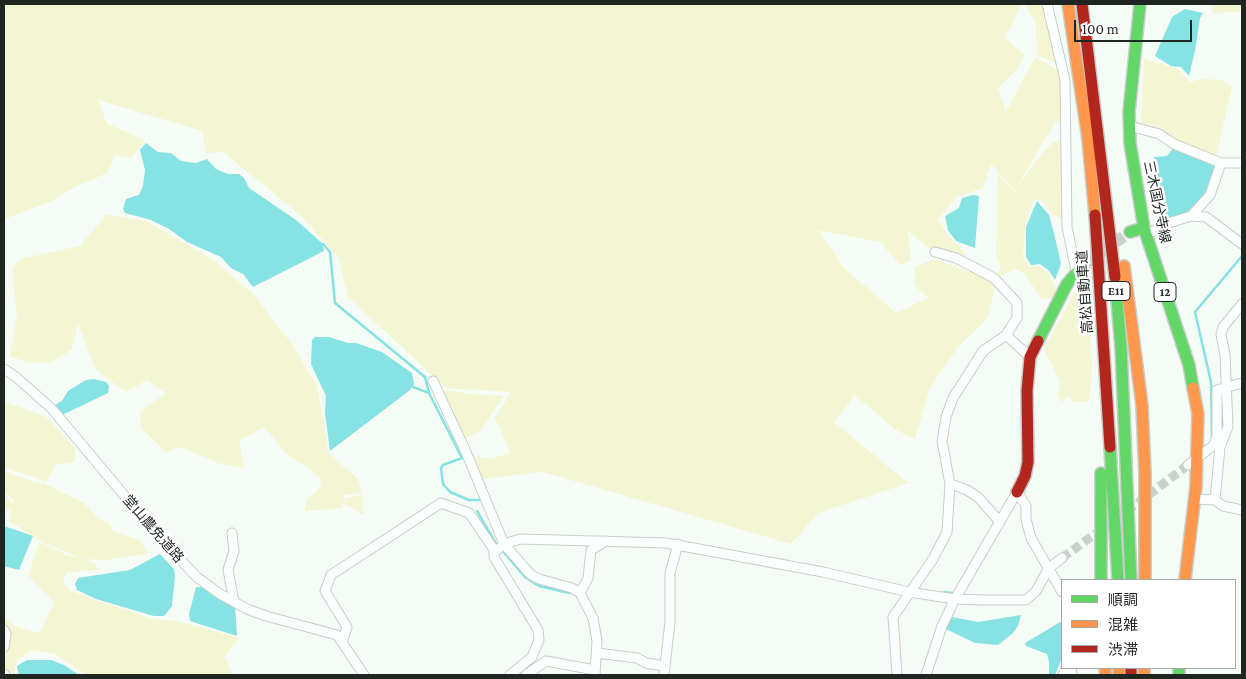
<!DOCTYPE html>
<meta charset="utf-8">
<style>
body{margin:0}
#map{position:relative;width:1246px;height:679px;overflow:hidden;background:#f4fcf5;font-family:"Crimson Pro","Noto Sans JP",serif}
canvas{display:block}
.frame{position:absolute;inset:0;border:5px solid #1f2520;pointer-events:none}
.legend{position:absolute;left:1061px;top:579px;width:175px;height:90px;box-sizing:border-box;background:#fff;border:1px solid #a5a8a6;margin:0;padding:6px 9px;list-style:none;font-size:15px;color:#1f2520}
.legend li{display:flex;align-items:center;gap:10px;height:25px}
.legend b{width:25px;border:1px solid #a5a8a6}
.scale{position:absolute;left:1074px;top:20px;width:118px;height:22px;box-sizing:border-box;border:2px solid #1f2520;border-top:0;padding-left:6px;font-size:15px;line-height:18px;white-space:nowrap;color:#1f2520;-webkit-text-stroke:4px #fff;paint-order:stroke}
</style>
<div id="map">
<canvas width="1246" height="679"></canvas>
<div class="frame"></div>
<ul class="legend">
<li><b style="height:6px;background:#63d668"></b>順調</li>
<li><b style="height:6px;background:#ff974d"></b>混雑</li>
<li><b style="height:6px;background:#b3261e"></b>渋滞</li>
</ul>
<div class="scale">100 m</div>
</div>
<script>
const g = document.querySelector('canvas').getContext('2d');
g.lineJoin = 'round';
function fill(path, color) {
  g.fillStyle = color;
  g.fill(path, 'evenodd');
}
function poly(rows) {
  const path = new Path2D();
  for (const r of rows) {
    path.moveTo(r[0], r[1]);
    for (let i = 2; i < r.length; i += 2) path.lineTo(r[i], r[i + 1]);
  }
  return path;
}
function stroke(path, color, width, dash) {
  g.strokeStyle = color;
  g.lineWidth = width;
  g.lineCap = dash ? 'butt' : 'round';
  g.setLineDash(dash || []);
  g.stroke(path);
}
function drawText(font, color, halo, rows, align = 'center') {
  g.font = font + ' "Crimson Pro","Noto Sans JP",serif';
  g.lineWidth = 5;
  g.setLineDash([]);
  g.textBaseline = 'middle';
  g.strokeStyle = halo;
  g.fillStyle = color;
  for (const [text, x, y, turn = 0] of rows) {
    g.save();
    g.translate(x, y);
    g.rotate((+turn || 0) * Math.PI / 180);
    g.textAlign = isNaN(turn) ? turn : align;
    if (halo) g.strokeText(text, 0, 0);
    g.fillText(text, 0, 0);
    g.restore();
  }
}
fill(poly([
 [4,4,1021,4,1005,38,1025,55,1016,70,998,88,1006,112,1035,57,1060,71,1064,94,1063,121,1056,121,1015,190,991,164,983,188,956,197,938,220,947,234,968,256,929,248,908,231,911,260,901,265,880,242,818,230,844,268,896,313,928,298,914,285,915,267,934,259,984,277,995,287,987,319,958,347,930,387,915,439,896,430,855,395,834,422,908,483,818,513,791,544,543,472,483,479,472,455,490,459,511,453,495,418,511,392,446,388,348,297,338,257,298,213,223,152,206,153,202,131,98,100,107,124,145,140,131,158,115,155,107,173,79,185,50,202,4,219],
 [1024,4,1042,4,1057,63,1037,56,1036,23],
 [1211,4,1242,4,1242,11,1213,14],
 [1144,58,1179,70,1190,82,1202,79,1222,80,1232,86,1216,158,1141,124],
 [1063,139,1063,219,1053,215,1040,199,1034,200,1025,225,1023,258,1029,267,1039,266,1049,274,1055,287,1057,300,1041,298,1025,274,1015,269,998,277,1001,266,996,259,998,174,1014,191,1038,158,1052,143],
 [107,214,148,222,215,261,253,294,292,344,317,386,329,454,358,479,361,493,344,495,343,502,345,498,362,495,364,515,343,503,342,508,305,511,306,500,321,487,320,477,286,453,264,427,239,441,244,468,217,463,182,447,166,452,141,428,140,412,166,393,147,380,126,392,96,370,78,323,72,349,52,362,29,363,10,356,17,316,12,268,20,259,80,246],
 [1086,271,1092,366,1089,402,1074,402,1069,396,1062,402,1057,396,1060,381,1044,349],
 [440,389,471,394,504,396,480,431,464,439],
 [4,402,45,416,75,448,75,462,55,465,46,482,9,469,4,470],
 [4,471,34,482,45,484,84,503,99,519,108,522,114,532,140,540,148,554,105,560,82,559,93,562,100,570,67,572,63,581,70,591,152,619,177,621,239,638,224,658,233,675,85,675,54,653,32,650,17,660,14,675,12,675,4,668,9,637,4,629,4,616,15,626,40,633,54,602,28,576,39,542,69,556,80,558,44,543,9,521,12,508,4,512,4,494,13,503,14,501,4,491]
]), '#f4f5d2');
fill(poly([
 [1185,9,1203,13,1200,18,1195,51,1189,76,1181,67,1171,66,1155,56,1172,17],
 [146,143,158,152,171,153,181,161,196,163,207,159,216,169,228,174,239,174,244,178,249,188,296,220,323,244,324,251,253,287,243,274,231,268,221,257,187,242,169,229,151,220,125,213,123,209,126,199,139,195,143,186,145,170,140,150],
 [1175,146,1215,166,1209,192,1188,214,1164,219,1157,224,1152,176,1154,157,1167,156],
 [973,195,979,196,975,248,956,241,948,230,945,216,959,208,962,198],
 [1037,201,1049,215,1054,233,1061,264,1055,280,1049,271,1040,264,1031,265,1026,257,1026,227],
 [315,337,329,337,348,343,356,343,382,352,412,373,414,384,410,390,330,451,325,413,326,396,311,364,312,340],
 [94,379,106,382,109,386,108,393,60,416,55,405,62,401,68,391,86,380],
 [4,526,33,536,19,570,4,566],
 [160,554,174,569,175,576,172,606,164,616,154,616,96,599,77,590,75,584,78,578,130,570],
 [196,587,201,587,235,606,237,636,190,621,189,614],
 [1021,615,1018,626,1013,633,998,645,975,643,946,629,952,617,978,622],
 [1062,621,1062,658,1055,675,1049,675,1049,662,1047,654,1026,646,1025,643],
 [27,660,51,660,64,665,79,675,19,675,17,666]
]), '#87e2e3');
stroke(poly([
 [323,244,330,252,335,303,425,377,429,393,462,458,443,465,441,468,443,484,450,492,469,500,481,500],
 [413,387,429,393],
 [1212,438,1211,382,1195,312,1242,256],
 [477,511,495,542,525,577,539,586,569,593],
 [944,592,953,593]
]), '#87e2e3', 2.5);
stroke(poly([
 [1127,511,1188,465],
 [1062,558,1102,529]
]), '#c9d1ca', 9, [9, 4.5]);
stroke(poly([
 [1084,264,1130,232]
]), '#c9d1ca', 12, [12, 6]);
const street = poly([
 [1047,4,1065,80,1067,227,1076,271],
 [1130,126,1159,134,1174,144,1221,163],
 [1191,216,1210,195,1221,163,1242,163],
 [1146,235,1169,223,1191,216,1206,217,1242,244],
 [1242,304,1223,327,1221,334,1225,355,1228,427,1220,447,1215,500,1223,506,1242,510],
 [1006,335,1030,357],
 [4,369,16,377,52,409,164,543,198,578,220,594,247,609,266,616,337,635,364,675],
 [433,381,466,452,504,544,494,553,494,557,538,630,539,640,532,657,510,675],
 [1188,465,1214,445,1217,436,1217,390,1242,383],
 [950,484,965,489,978,497,1000,522],
 [1017,492,1026,506,1026,519,1031,538,1062,592],
 [1195,499,1215,500],
 [232,533,234,551,228,570,234,602],
 [580,593,588,578,591,550,606,541],
 [4,630,6,634,4,647],
 [342,642,347,627,325,591,331,575,441,503,469,513,495,551],
 [597,653,637,658,646,663,664,666],
 [1071,668,1072,675],
 [4,674,5,675],
 [526,675,546,661,595,670],
 [595,675,597,641,593,618,580,593,572,588,539,579,530,574,504,544,520,539,666,543,823,572,909,592,955,599,983,600,1026,600,1036,591,1049,568,1062,558],
 [664,675,670,622,670,573,678,544],
 [897,675,893,617,933,559,947,532,950,484,942,441,946,417,953,398,983,351,1006,335,1017,318,1017,303,994,278,956,258,935,252],
 [926,675,942,626,955,599,1017,492],
 [1063,675,1066,668]
]);
const fast = poly([
 [1140,4,1129,112,1130,143,1144,228,1189,365,1193,388],
 [1130,232,1144,228],
 [1115,277,1121,347,1131,580],
 [1038,341,1067,284,1084,264],
 [1110,447,1118,580],
 [1101,473,1101,580],
 [1179,668,1179,675]
]);
const slow = poly([
 [1068,4,1088,139,1095,215],
 [1124,266,1142,405,1145,473,1145,580],
 [1185,580,1196,486,1198,414,1193,388],
 [1105,668,1106,675],
 [1119,668,1119,675],
 [1144,668,1144,675]
]);
const jam = poly([
 [1082,4,1115,277],
 [1095,215,1110,447],
 [1017,492,1025,476,1028,462,1027,391,1030,357,1038,341],
 [1131,668,1131,675]
]);
stroke(street, '#c7cdc8', 11);
stroke(fast, '#c7cdc8', 14);
stroke(slow, '#c7cdc8', 14);
stroke(jam, '#c7cdc8', 14);
stroke(street, '#fdfffe', 9);
stroke(fast, '#63d668', 11);
stroke(slow, '#ff974d', 11);
stroke(jam, '#b3261e', 11);
for (const [x, y, w] of [
 [1116,291,28],
 [1165,292,22]
]) {
  const box = new Path2D();
  box.roundRect(x - w / 2, y - 9.5, w, 19, 4);
  g.fillStyle = '#fff';
  g.fill(box);
  stroke(box, '#1f2520', 1);
}
drawText('bold 12px', '#1f2520', null, [
 ["E11",1116,291],
 ["12",1165,292]
]);
drawText('14px', '#1f2520', '#fff', [
 ["三木国分寺線",1157,202,78],
 ["高松自動車道",1085,292,-94],
 ["堂山農免道路",153,529,49]
]);
</script>
